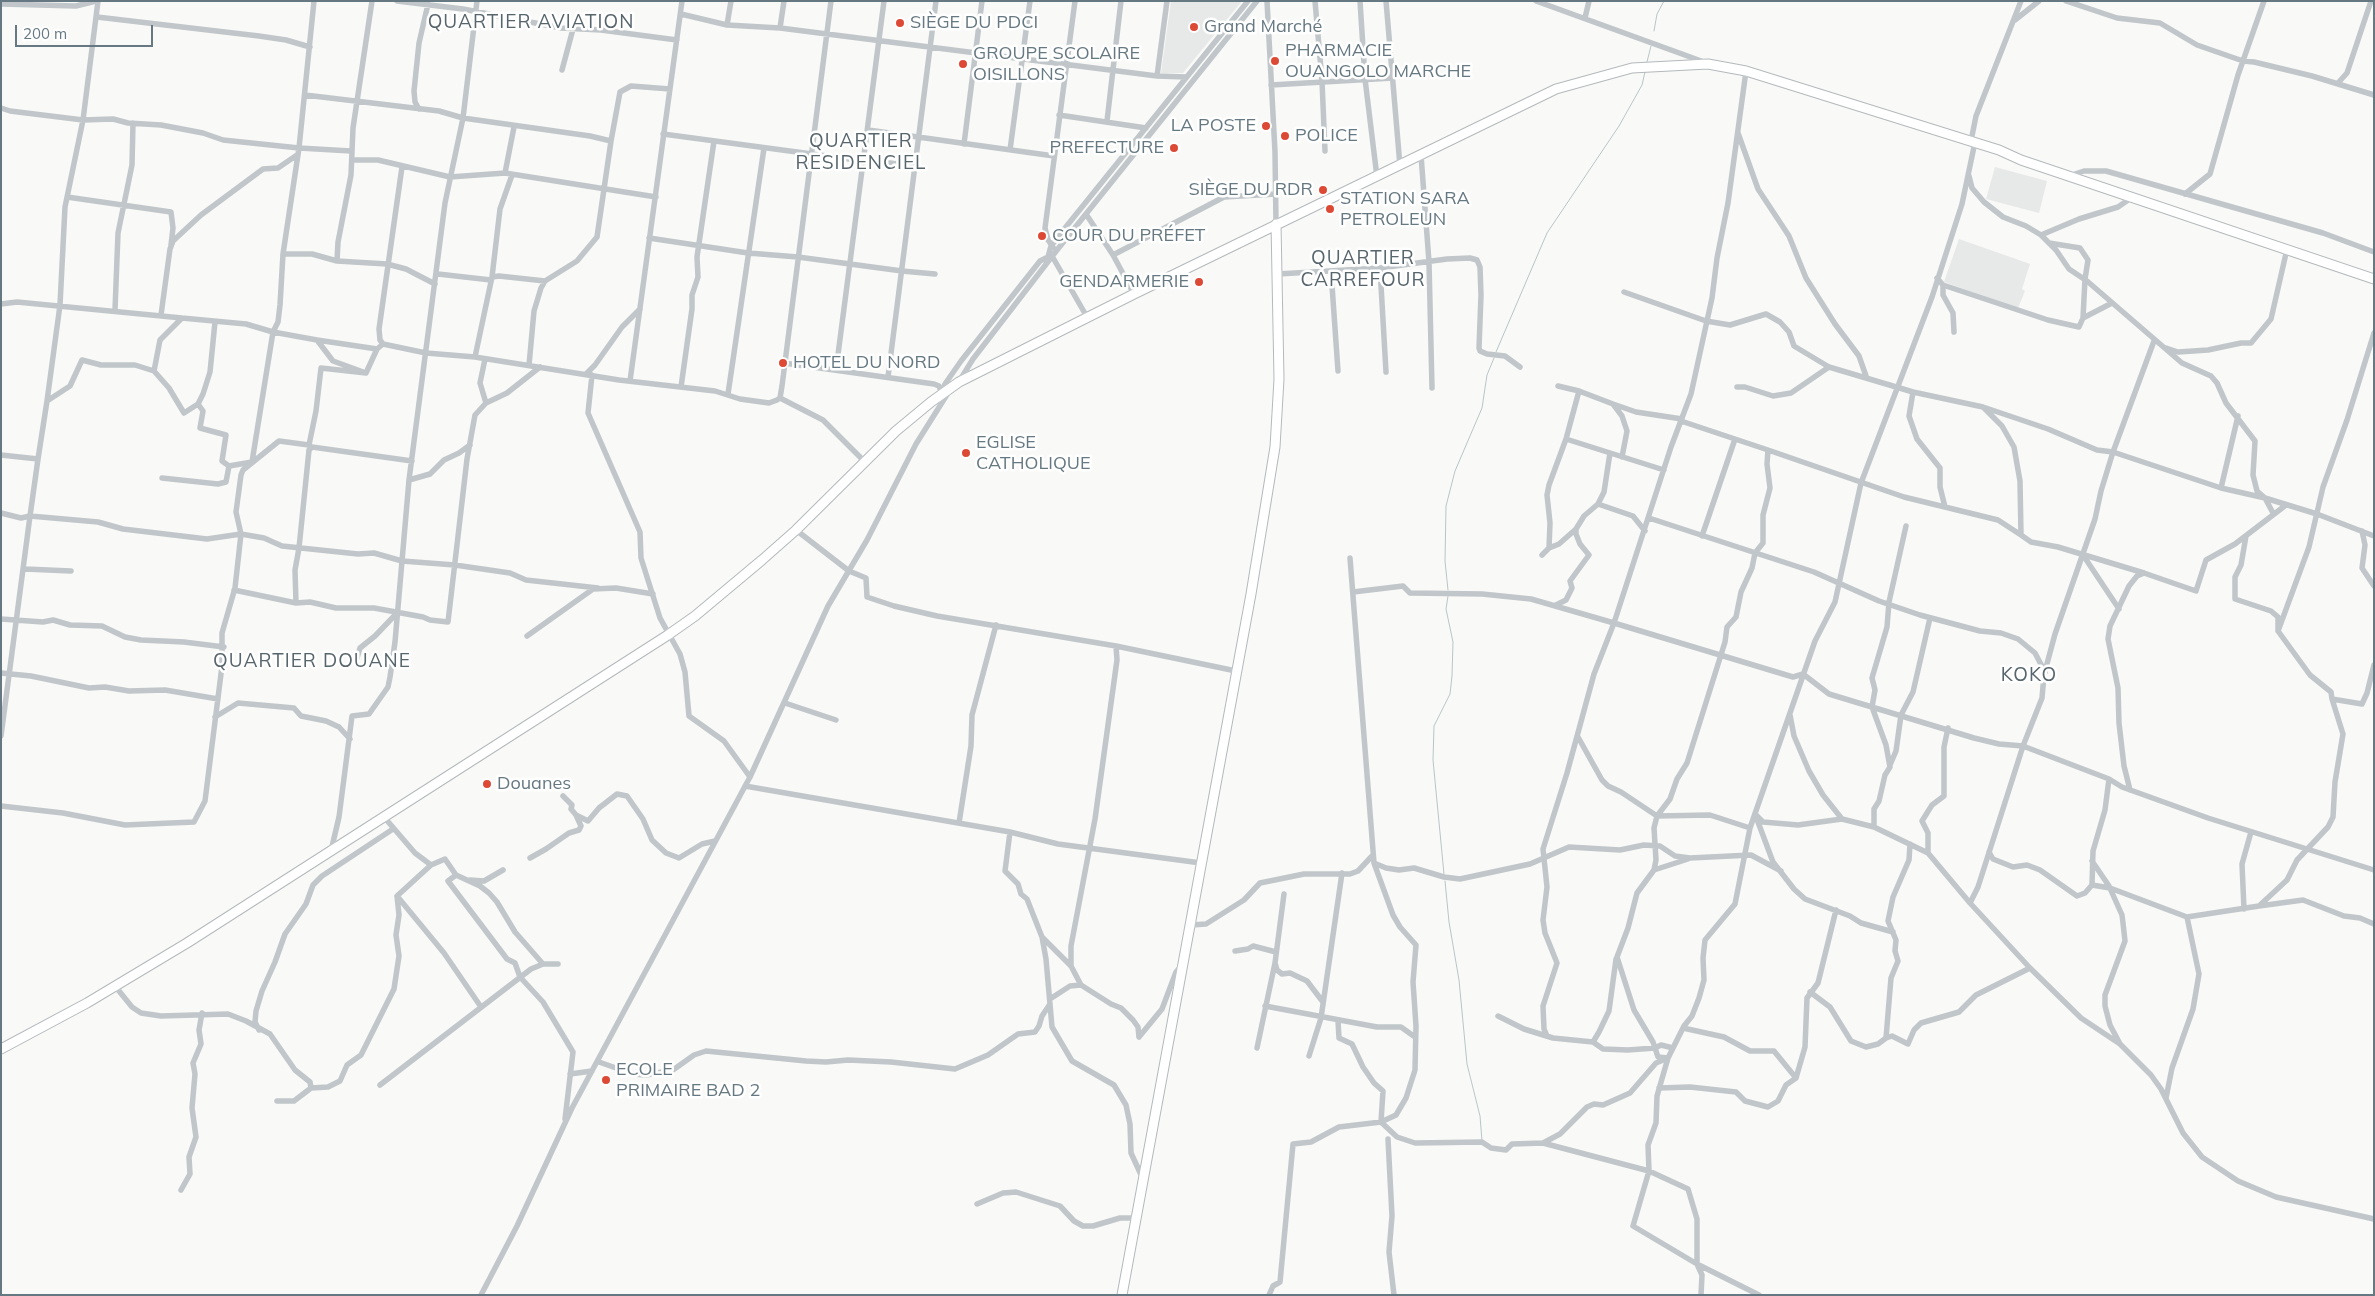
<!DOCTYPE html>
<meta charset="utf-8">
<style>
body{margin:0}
#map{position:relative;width:2375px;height:1296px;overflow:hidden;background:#f9f9f7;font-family:Mulish,sans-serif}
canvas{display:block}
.frame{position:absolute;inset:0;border:2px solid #667881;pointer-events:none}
.scale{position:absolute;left:15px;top:25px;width:138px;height:22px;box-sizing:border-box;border:2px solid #667881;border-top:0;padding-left:6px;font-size:15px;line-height:18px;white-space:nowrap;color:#667881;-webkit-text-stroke:4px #fff;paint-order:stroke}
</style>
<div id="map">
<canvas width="2375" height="1296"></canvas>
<div class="frame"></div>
<div class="scale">200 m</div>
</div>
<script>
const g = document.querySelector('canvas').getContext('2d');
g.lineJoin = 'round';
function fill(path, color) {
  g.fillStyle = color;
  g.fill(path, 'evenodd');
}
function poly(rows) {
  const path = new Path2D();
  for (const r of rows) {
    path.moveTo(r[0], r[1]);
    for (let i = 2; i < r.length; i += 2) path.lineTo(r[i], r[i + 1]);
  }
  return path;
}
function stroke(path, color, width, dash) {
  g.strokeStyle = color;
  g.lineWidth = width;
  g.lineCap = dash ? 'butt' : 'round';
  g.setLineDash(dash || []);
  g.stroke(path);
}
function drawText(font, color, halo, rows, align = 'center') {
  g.font = font + ' Mulish,sans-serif';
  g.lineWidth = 5;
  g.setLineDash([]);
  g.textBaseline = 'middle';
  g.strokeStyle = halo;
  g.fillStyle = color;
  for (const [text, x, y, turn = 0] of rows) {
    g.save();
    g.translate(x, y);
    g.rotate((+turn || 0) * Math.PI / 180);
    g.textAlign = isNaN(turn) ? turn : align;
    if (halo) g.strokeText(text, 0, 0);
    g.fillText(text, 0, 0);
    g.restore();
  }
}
fill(poly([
 [1171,1,1242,1,1183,73,1161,73],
 [1995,167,2047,181,2039,213,1986,199],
 [1959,239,2033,265,2030,264,2022,289,2025,291,2018,308,1944,282]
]), '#e7e9e8');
stroke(poly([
 [1654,31,1657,14,1664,1],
 [1647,62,1651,46],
 [1496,352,1547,233,1619,126,1642,85,1645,72],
 [1448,590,1445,561,1446,506,1455,471,1482,408,1487,375,1494,358],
 [1444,874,1433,760,1434,726,1450,694,1452,676,1453,642,1446,609,1448,596],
 [1445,881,1449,922,1459,980,1467,1064,1480,1116,1482,1141]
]), '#b8c5c8', 1);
const highway = poly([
 [1,1049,87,1003,187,943,668,635,695,616,762,560,796,530,896,431,931,402,959,382,1134,294,1556,89,1632,68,1708,64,1746,71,1999,150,2021,160,2374,279],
 [1122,1295,1251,594,1275,447,1279,379,1276,224]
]);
stroke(highway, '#b4b9bc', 11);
stroke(poly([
 [98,1,83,120,113,119,128,123,161,125,203,133,223,140,299,148,314,1],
 [397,1,463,9,561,28,601,30,677,40],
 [1267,1,1275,152,1276,224],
 [1315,1,1322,81,1325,151],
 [1360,1,1365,79,1377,177],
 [1386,1,1400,166],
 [1536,1,1704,62],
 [2066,1,2117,18,2160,23,2197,45,2243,61,2254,62,2312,76,2374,95],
 [1,4,76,6,96,1],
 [681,14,727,25,780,28,1157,76,1186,77],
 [97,17,259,36,286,40,310,47],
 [1585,18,1589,1],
 [2015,20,2039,1],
 [727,25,731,1],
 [780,28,784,1],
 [562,70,573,29],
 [1746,71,1728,203,1717,258,1712,298,1691,394,1671,447,1614,623,1793,677,1803,674,1829,694,1974,738,1999,744,2023,746,1978,887,1970,903,2030,968,2081,1018,2120,1044,2151,1075,2161,1089,2183,1133,2202,1157,2238,1181,2276,1197,2374,1219],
 [1157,76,1167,1],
 [2338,83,2347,73,2371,1],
 [1271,85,1393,78],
 [305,95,439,111,463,118,590,136,611,141,620,92,631,86,670,89],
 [1,108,10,111,83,120,65,207,60,305,47,401],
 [419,109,415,102,414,91,419,43,428,4],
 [1059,115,1146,128],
 [1107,121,1121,1],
 [868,130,1054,156],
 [1738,133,1758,189,1789,236,1806,278,1835,324,1859,356,1866,376],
 [663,134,864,161,915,165],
 [1971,141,1976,116,2021,1],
 [964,144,982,1],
 [1010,150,1030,1],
 [1421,155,1429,262,1432,388],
 [352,160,378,160,450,177,505,173,656,197],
 [505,173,514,127],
 [1969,176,1972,188,1984,202,2003,217,2026,226,2041,235,2056,250,2069,269,2087,281,2182,363,2211,376,2217,383,2226,403,2255,441,2253,475,2257,491,2265,498,2273,513],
 [2069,176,2084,171,2106,171,2323,233,2374,252],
 [2185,194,2210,174,2238,75,2264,1],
 [67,197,171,212,173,228,171,245],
 [1086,214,1113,255,1134,294],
 [2041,235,2079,219,2118,207,2131,198],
 [649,238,748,253,798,257,902,271,935,274],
 [2049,243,2080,248,2088,260,2085,279,2083,318],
 [1053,247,1048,240,1045,228,1075,1],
 [283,254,299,148,351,151],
 [1113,255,1224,197,1276,194],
 [1052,256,1087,317],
 [337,261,338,242,351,175,353,128,372,1],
 [1380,268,1386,372],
 [1331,271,1338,371],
 [438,274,491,280],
 [1278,274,1380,268,1447,259,1470,258,1477,260,1480,267,1481,295,1479,348,1480,351,1487,354,1505,356,1520,367],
 [492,277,500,209,512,175],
 [1937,278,1943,285,2048,320,2079,327,2083,318,2112,303],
 [1943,285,1943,295,1953,313,1954,332],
 [1624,292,1706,321,1730,325,1766,314,1780,322,1789,332,1794,346,1829,367,1913,392,1983,407,2048,429,2097,450,2113,452,2221,488,2265,498,2317,514,2374,536],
 [1,304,17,302,182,318],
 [115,310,118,233,132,165,133,123],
 [161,315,170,249,173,241,201,215,263,169,278,168,297,155],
 [317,340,377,349,383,344,426,353,475,357,619,380,715,391,740,399,769,403,777,400,780,398,782,386,831,1],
 [2154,341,2113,452,2101,491,2095,519,2055,634,2044,675,2042,698,2023,746,2109,779,2122,787,2208,818,2374,870],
 [383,344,380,340,379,329,402,167],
 [2166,348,2178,352,2208,350,2241,343,2251,343,2271,319,2287,249],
 [475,357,492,277,499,276,545,281],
 [485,359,480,383,486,403],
 [784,363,934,384,939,386,942,394],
 [529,365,534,311,541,288,545,281,577,261,597,237,611,141],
 [836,370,884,1],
 [154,371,169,388,184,413,198,404,203,411,200,428,226,435,222,461,229,466],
 [586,374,595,365,622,327,640,309],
 [592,375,588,413,640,532,641,558,660,618,680,654,685,672,689,716,724,741,750,777],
 [888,377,936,1],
 [960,380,973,359,1057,250,1257,1],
 [630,381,682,1],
 [1558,386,1579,391,1613,404,1622,416,1627,431,1622,457],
 [681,387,692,309,692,295,698,277,697,257,714,141],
 [1737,387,1745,387,1773,396,1791,393,1829,367],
 [1913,392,1909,416,1917,439,1940,468,1940,487,1945,507],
 [728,394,764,148],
 [942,394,945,384,961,361,1040,261,1048,257,1051,246,1057,238,1248,1],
 [780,398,823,420,864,461],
 [198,404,203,394,210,372,215,322],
 [1613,404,1636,412,1682,419],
 [1984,408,2002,426,2014,447,2020,481,2021,535,2031,542,2058,547,2144,573],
 [1681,421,1768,450,1767,464,1770,488,1763,515,1763,543,1755,553,1752,568,1741,592,1736,617,1727,627,1725,642,1687,763,1677,779,1670,799,1657,816,1654,828,1656,860,1654,870,1637,893,1628,928,1617,957,1634,1010,1653,1042,1658,1057,1668,1058,1657,1096,1656,1123,1648,1145,1649,1171,1633,1226,1697,1264,1759,1295],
 [1566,439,1664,470],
 [1768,450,1904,497,1998,520,2021,535],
 [1,455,38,459,47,401,70,386,82,360,101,365,135,365,154,371,160,340,182,318,246,324,273,332,317,340,333,361,366,373,377,349],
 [162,478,218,484,226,482,229,466,252,462,273,332,278,322,280,305,283,254,312,254,337,261,387,264,406,269,435,284],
 [409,480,430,474,444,460,459,453,470,445],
 [2221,488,2238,416],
 [1598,504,1633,516,1645,531],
 [1,513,21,518,30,516,38,459],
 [1649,518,1814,572,1879,601,1920,615,1980,631,2001,633,2018,639,2035,653,2045,672],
 [796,530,849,571,866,578,867,597,894,606,937,616,1116,646,1236,671],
 [2362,531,2365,545,2362,568,2374,586],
 [1702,536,1735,439],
 [2246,536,2241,565,2235,577,2235,599,2271,611,2278,617,2278,631,2310,675,2331,692,2332,699],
 [1549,548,1559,544,1576,529,1584,516,1598,504,1604,492,1610,453],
 [1542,555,1549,548,1550,523,1547,495,1549,485,1566,439,1579,391],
 [2083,555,2119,609],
 [25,569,71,571],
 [234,590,296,603,310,602,336,608,374,608,423,617,430,620,448,622,467,459,475,415,486,403,507,393,540,367],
 [1353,592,1403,586,1410,593,1482,594,1531,599,1614,623,1594,674,1567,773,1543,849,1547,887,1543,920,1545,933,1557,963,1543,1006,1544,1029,1547,1036],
 [296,603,295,570,299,548,309,450,312,447,412,461],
 [1556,605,1566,600,1572,588,1570,581,1589,555,1580,544,1576,534,1576,529],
 [1,619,43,622,53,620,70,625,102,626,125,637,141,640,184,642,224,647],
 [2278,631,2309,547,2323,487,2347,420,2374,333],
 [527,636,593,589,616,588,653,594],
 [357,658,360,648,375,636,397,613],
 [1,673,31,676,89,688,105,687,129,691,165,690,218,699],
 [785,703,836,720],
 [1790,715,1794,736,1809,771,1823,795,1842,819,1874,827,1928,853,1970,903],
 [215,717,238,703,294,708,301,716,326,721,339,727,350,739],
 [1,736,30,516,98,522,123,529,207,539,241,534,264,538,282,546,358,554,374,553,402,561,455,565,510,573,526,580,598,588],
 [1578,737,1602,780,1608,786,1621,792,1657,816,1710,815,1750,828],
 [1890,765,1896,751,1901,715,1913,692,1930,618],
 [745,786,1010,832,1058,844,1201,863],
 [2130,790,2124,766,2119,723,2118,688,2108,639,2110,626,2129,586,2137,576,2144,573,2196,591,2206,560,2235,544,2286,505],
 [563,796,572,805,571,809,576,815,588,821,599,808,617,794,627,796,643,819,652,840,666,853,679,858,702,844,715,841],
 [1,806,63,813,125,825,194,822,205,801,222,666,222,633,235,588,241,534,236,512,241,475,243,470,279,441,309,445,316,411,321,368,366,373],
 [1755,814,1773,862,1794,889,1805,899,1850,916,1861,923,1893,932],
 [1756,815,1763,822,1798,825,1842,819],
 [384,817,415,853,431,865,445,859,456,875,480,886,489,893,497,902,515,932,543,964],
 [959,823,971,746,972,715,996,625],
 [1874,827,1874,809,1879,801,1885,775,1890,767,1886,745,1872,707,1875,690,1872,678,1887,627,1889,602,1906,526],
 [1010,832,1005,871,1018,884,1021,894,1027,899,1042,937,1071,966,1081,985,1111,1004,1121,1008,1133,1020,1138,1027,1139,1037],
 [331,851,339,817,352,716,369,714,388,687,390,677,395,642,409,480,445,203,463,118,477,1],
 [1989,852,1993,859,2013,867,2027,865,2040,870,2077,896,2085,893,2092,885,2110,888,2187,917,2259,906,2287,880,2297,860,2328,827,2333,817,2335,782,2343,734,2332,699,2362,704,2367,693,2374,665],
 [1928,853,1928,833,1922,821,1932,805,1944,796,1944,747,1948,728],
 [530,858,546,849,569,833,579,830,581,826,576,815],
 [2092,861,2109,886,2122,915,2123,923,2125,941,2105,995,2105,1006,2110,1025,2119,1042],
 [1374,863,1386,868,1399,870,1414,868,1444,877,1460,879,1530,864,1569,847,1620,850,1644,845,1660,846,1675,856,1690,858,1751,855,1781,871],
 [1654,870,1688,859],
 [456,875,448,881,507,959,515,963,520,977,543,1002,573,1052,565,1119],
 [470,880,484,881,503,870],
 [2092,885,2093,851,2105,810,2109,779],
 [397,896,444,953,481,1007],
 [2259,906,2303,900,2344,916,2360,918,2374,924],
 [2244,909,2242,864,2251,832],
 [1191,925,1206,924,1244,900,1260,883,1304,874,1350,874,1358,871,1373,855],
 [1042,937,1046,959,1052,1027,1072,1061,1114,1085,1126,1105,1130,1124,1131,1153,1143,1179],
 [1235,951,1248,949,1253,946,1276,952],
 [1275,963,1277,970,1282,974,1290,973,1307,981,1323,1002],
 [1071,966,1071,946,1095,819,1117,660,1116,646],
 [115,986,132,1007,141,1013,161,1016,228,1014,246,1021,270,1034,295,1070,310,1082,311,1088],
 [1810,992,1830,1007,1851,1041,1866,1047,1878,1044,1886,1038,1891,978,1898,961,1895,951,1896,940,1888,921,1893,897,1909,860,1910,844],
 [1050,999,1070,986,1081,985],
 [1265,1006,1377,1027,1401,1027,1415,1037],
 [1498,1016,1524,1029,1553,1038,1593,1042,1599,1032,1609,1011,1616,959],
 [1338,1021,1339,1038,1352,1044,1363,1067,1374,1083,1383,1091,1381,1122],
 [1683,1028,1724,1037,1750,1051,1774,1051,1796,1078],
 [259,1030,255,1022,256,1011,262,991,275,962,285,934,306,904,313,885,322,876,393,829],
 [1139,1037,1162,1009,1176,972,1182,965],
 [1886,1038,1892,1036,1908,1044,1914,1030,1921,1023,1959,1012,1976,995,2030,968],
 [1593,1042,1603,1049,1628,1050,1655,1048,1661,1045,1673,1048],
 [1257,1048,1275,963,1284,894],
 [1309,1056,1321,1018,1342,873],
 [599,1062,633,1074,646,1075,673,1070,694,1055,706,1051,806,1061,826,1062,848,1060,891,1062,955,1069,988,1055,1018,1034,1035,1032,1039,1026,1042,1016,1050,1004],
 [570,1074,592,1071],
 [380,1085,531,969,543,964,558,964],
 [1659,1088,1690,1087,1736,1092,1745,1101,1768,1107,1778,1101,1786,1085,1796,1078,1805,1047,1807,998,1818,983,1836,910],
 [2166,1098,2172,1068,2193,1009,2199,974,2187,917],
 [277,1101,294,1101,311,1088,328,1087,340,1081,347,1065,361,1055,394,989,399,956,396,935,399,915,397,896,431,865],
 [1381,1122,1397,1137,1415,1143,1482,1142,1491,1148,1506,1150,1512,1144,1543,1143,1560,1134,1587,1107,1594,1104,1603,1105,1630,1093,1656,1063,1668,1058,1684,1026,1692,1016,1699,998,1704,980,1703,958,1705,940,1735,904,1750,828,1815,641,1835,602,1861,483,1932,297,1962,204,1975,142],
 [1388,1139,1392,1216,1389,1252,1394,1295],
 [1543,1143,1649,1171,1688,1189,1697,1219,1697,1264,1702,1275,1701,1295],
 [181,1190,190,1174,189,1157,196,1137,192,1108,195,1074,193,1063,201,1044,199,1030,202,1013],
 [977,1204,1003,1193,1016,1192,1060,1206,1074,1221,1083,1226,1093,1226,1120,1218,1135,1218],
 [481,1295,517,1226,572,1108,750,777,828,606,867,540,916,444,948,393],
 [1269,1295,1273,1286,1280,1282,1293,1144,1311,1142,1339,1127,1381,1122,1396,1115,1406,1098,1415,1070,1416,1026,1413,982,1416,945,1400,927,1393,915,1374,863,1350,558]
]), '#c0c6c9', 5.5);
stroke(highway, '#fff', 9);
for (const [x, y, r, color] of [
 [900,23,5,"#dc4935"],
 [1194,27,5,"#dc4935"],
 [1275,61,5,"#dc4935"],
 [963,64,5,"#dc4935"],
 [1266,126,5,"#dc4935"],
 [1285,136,5,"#dc4935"],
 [1174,148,5,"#dc4935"],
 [1323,190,5,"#dc4935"],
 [1330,209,5,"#dc4935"],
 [1042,236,5,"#dc4935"],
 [1199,282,5,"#dc4935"],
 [783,363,5,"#dc4935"],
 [966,453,5,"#dc4935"],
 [487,784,5,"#dc4935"],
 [606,1080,5,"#dc4935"]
]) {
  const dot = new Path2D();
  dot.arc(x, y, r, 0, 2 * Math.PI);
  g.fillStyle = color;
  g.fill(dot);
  stroke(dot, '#fff', 2);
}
drawText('18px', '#667881', '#fff', [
 ["SIÈGE DU PDCI",910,23],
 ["Grand Marché",1204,27],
 ["PHARMACIE",1285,51],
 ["OUANGOLO MARCHE",1285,72],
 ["GROUPE SCOLAIRE",973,54],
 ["OISILLONS",973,75],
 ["LA POSTE",1256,126,"right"],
 ["POLICE",1295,136],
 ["PREFECTURE",1164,148,"right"],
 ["SIÈGE DU RDR",1313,190,"right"],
 ["STATION SARA",1340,199],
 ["PETROLEUN",1340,220],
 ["COUR DU PRÉFET",1052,236],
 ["GENDARMERIE",1189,282,"right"],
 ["HOTEL DU NORD",793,363],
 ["EGLISE",976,443],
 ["CATHOLIQUE",976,464],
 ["Douanes",497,784],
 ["ECOLE",616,1070],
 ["PRIMAIRE BAD 2",616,1091]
], 'left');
g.letterSpacing = '1px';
drawText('19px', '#57656c', '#fff', [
 ["QUARTIER AVIATION",531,22],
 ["QUARTIER",861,141],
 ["RESIDENCIEL",861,163],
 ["QUARTIER",1363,258],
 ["CARREFOUR",1363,280],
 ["QUARTIER DOUANE",312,661],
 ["KOKO",2029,675]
]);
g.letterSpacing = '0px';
</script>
